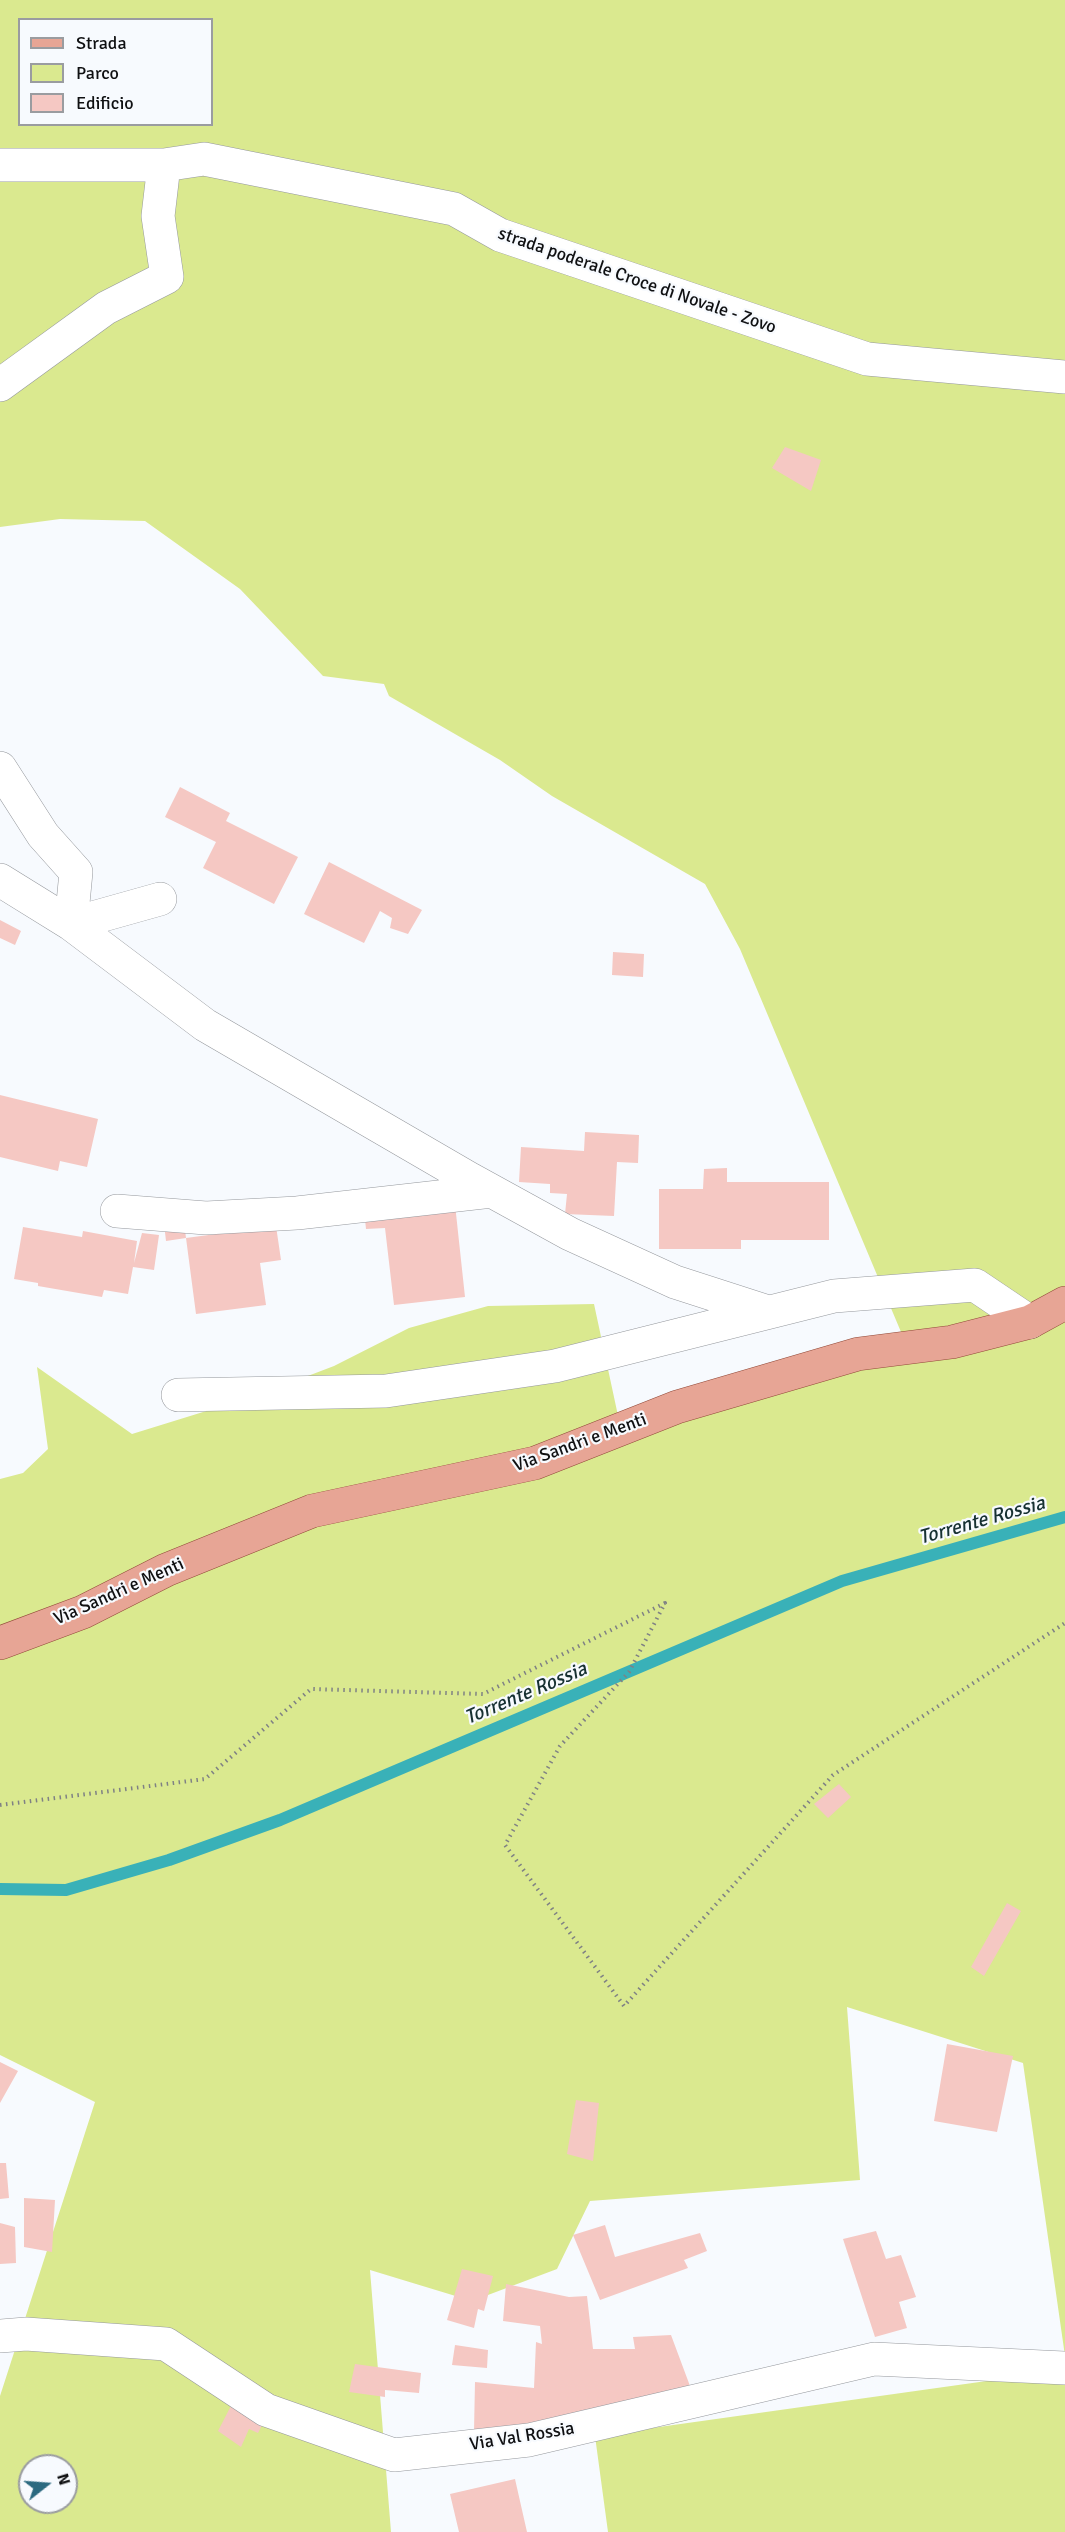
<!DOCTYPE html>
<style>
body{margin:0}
#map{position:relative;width:1065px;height:2532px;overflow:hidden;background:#f7fafe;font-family:Signika,sans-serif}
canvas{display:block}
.legend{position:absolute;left:18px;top:18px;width:195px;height:108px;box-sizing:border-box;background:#f7fafe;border:2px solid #9a9ca0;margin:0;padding:8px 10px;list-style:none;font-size:18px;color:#0f1012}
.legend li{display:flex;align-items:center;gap:12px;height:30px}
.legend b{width:30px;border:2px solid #9a9ca0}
.north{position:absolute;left:18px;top:2454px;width:60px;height:60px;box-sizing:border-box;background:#f7fafe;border:2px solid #9a9ca0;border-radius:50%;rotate:73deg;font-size:16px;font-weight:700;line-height:24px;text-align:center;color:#0f1012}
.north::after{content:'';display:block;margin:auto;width:21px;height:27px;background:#2c6a80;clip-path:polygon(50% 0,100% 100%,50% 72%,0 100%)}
</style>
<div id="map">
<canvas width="1065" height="2532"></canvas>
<ul class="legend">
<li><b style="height:8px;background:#e7a595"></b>Strada</li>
<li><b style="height:16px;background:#dae98f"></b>Parco</li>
<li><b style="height:16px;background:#f5c8c3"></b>Edificio</li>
</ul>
<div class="north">N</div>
</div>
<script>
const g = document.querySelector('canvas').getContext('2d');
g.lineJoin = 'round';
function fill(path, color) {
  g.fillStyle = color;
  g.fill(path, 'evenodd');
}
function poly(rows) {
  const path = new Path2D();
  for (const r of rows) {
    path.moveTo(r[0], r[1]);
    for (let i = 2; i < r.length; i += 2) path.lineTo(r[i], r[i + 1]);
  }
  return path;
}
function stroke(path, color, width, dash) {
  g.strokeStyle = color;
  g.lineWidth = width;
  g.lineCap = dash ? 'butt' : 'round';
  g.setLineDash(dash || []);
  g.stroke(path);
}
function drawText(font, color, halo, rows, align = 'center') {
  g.font = font + ' Signika,sans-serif';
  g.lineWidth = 4.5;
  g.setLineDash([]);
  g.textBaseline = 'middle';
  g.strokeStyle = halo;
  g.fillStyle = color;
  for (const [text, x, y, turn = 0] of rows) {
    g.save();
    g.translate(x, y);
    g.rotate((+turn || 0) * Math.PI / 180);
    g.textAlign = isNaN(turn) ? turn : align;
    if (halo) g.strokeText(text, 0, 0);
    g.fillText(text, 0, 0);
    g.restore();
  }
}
fill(poly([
 [0,0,1065,0,1065,2356,1023,2063,847,2007,860,2180,590,2201,557,2269,472,2301,370,2270,391,2532,0,2532,0,2396,95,2102,0,2055,0,1479,23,1473,48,1449,37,1367,132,1434,258,1395,334,1366,409,1328,488,1306,594,1304,620,1425,901,1332,740,949,705,884,552,796,500,760,389,696,384,684,323,676,240,589,145,521,60,519,0,527],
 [20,20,212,20,212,124,20,124],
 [30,2466,66,2466,66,2502,30,2502],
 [1065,2370,1065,2532,608,2532,595,2436]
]), '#dae98f');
stroke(poly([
 [0,1889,66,1890,169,1860,280,1820,842,1581,1065,1517]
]), '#39b1b8', 12);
fill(poly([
 [785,447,821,460,811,491,772,468],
 [180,787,230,813,226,821,298,857,274,904,203,868,216,842,165,817],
 [329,862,422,910,408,934,390,928,392,918,380,911,364,943,304,914],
 [0,920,21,931,15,945,0,938],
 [613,952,644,954,643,977,612,975],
 [0,1095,98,1119,87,1167,60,1161,58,1171,0,1157],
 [585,1132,639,1135,638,1163,617,1162,614,1216,565,1214,567,1194,550,1193,550,1184,519,1182,521,1147,584,1151],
 [727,1168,727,1182,829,1182,829,1240,741,1240,741,1249,659,1249,659,1189,703,1189,704,1169],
 [454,1195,465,1297,394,1305,385,1228,366,1229,363,1200],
 [162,1206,182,1206,186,1238,166,1241],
 [276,1226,281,1260,260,1263,266,1305,196,1314,186,1238],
 [23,1227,82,1237,83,1231,137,1241,134,1263,142,1233,159,1235,154,1270,133,1267,128,1294,104,1290,102,1297,38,1286,38,1283,14,1279],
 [839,1784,851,1797,828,1818,814,1804],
 [1007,1903,1021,1911,984,1976,971,1967],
 [947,2044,1013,2056,997,2132,934,2121],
 [0,2062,18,2071,0,2103],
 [576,2100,599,2103,593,2161,567,2154],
 [0,2163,6,2163,9,2198,0,2199],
 [24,2198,55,2200,52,2252,24,2247],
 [0,2223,15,2227,16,2263,0,2264],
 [605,2225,615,2257,700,2233,707,2251,684,2260,688,2268,600,2300,573,2235],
 [876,2231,886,2259,901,2255,916,2297,899,2302,907,2328,875,2337,843,2239],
 [462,2269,493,2276,484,2311,478,2309,474,2328,447,2320],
 [506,2284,569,2297,587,2296,593,2349,635,2349,633,2337,671,2335,690,2386,616,2413,474,2431,475,2382,534,2388,536,2342,542,2344,540,2326,503,2321],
 [455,2345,488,2350,487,2368,452,2365],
 [355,2364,421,2373,419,2393,385,2390,385,2397,349,2392],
 [234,2400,265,2419,258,2433,249,2429,241,2447,218,2431],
 [515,2479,527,2532,459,2532,450,2494]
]), '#f5c8c3');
const minor = poly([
 [0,165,164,165,204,159,454,209,500,235,867,359,1065,377],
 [0,385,106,308,167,277,158,216,164,165],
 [0,768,43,835,76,872,71,924,160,899],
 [0,880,71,924,205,1025,470,1179,570,1234,675,1282,768,1312],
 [117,1211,206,1218,297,1213,492,1191],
 [178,1395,386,1391,555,1366,834,1296,975,1285,1030,1322],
 [0,2336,26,2334,166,2344,266,2410,394,2455,529,2440,874,2359,1065,2368]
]);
const major = poly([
 [0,1643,83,1612,166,1570,312,1511,535,1463,677,1407,858,1354,952,1342,1030,1322,1065,1303]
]);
stroke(minor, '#95989d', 34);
stroke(major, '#914a39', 34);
stroke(poly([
 [0,1805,205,1779,311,1689,483,1694,665,1603,629,1672,560,1746,505,1845,624,2006,833,1775,1065,1623]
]), '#7f8184', 4, [1.5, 4.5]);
stroke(minor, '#fff', 33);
stroke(major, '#e7a595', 33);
drawText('18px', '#0f1012', '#f7fafe', [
 ["strada poderale Croce di Novale - Zovo",637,281,19],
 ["Via Sandri e Menti",580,1443,-20],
 ["Via Sandri e Menti",119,1592,-24],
 ["Via Val Rossia",522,2437,-9]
]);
drawText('italic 20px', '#173132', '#f7fafe', [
 ["Torrente Rossia",982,1521,-16],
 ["Torrente Rossia",526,1694,-23]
]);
</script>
